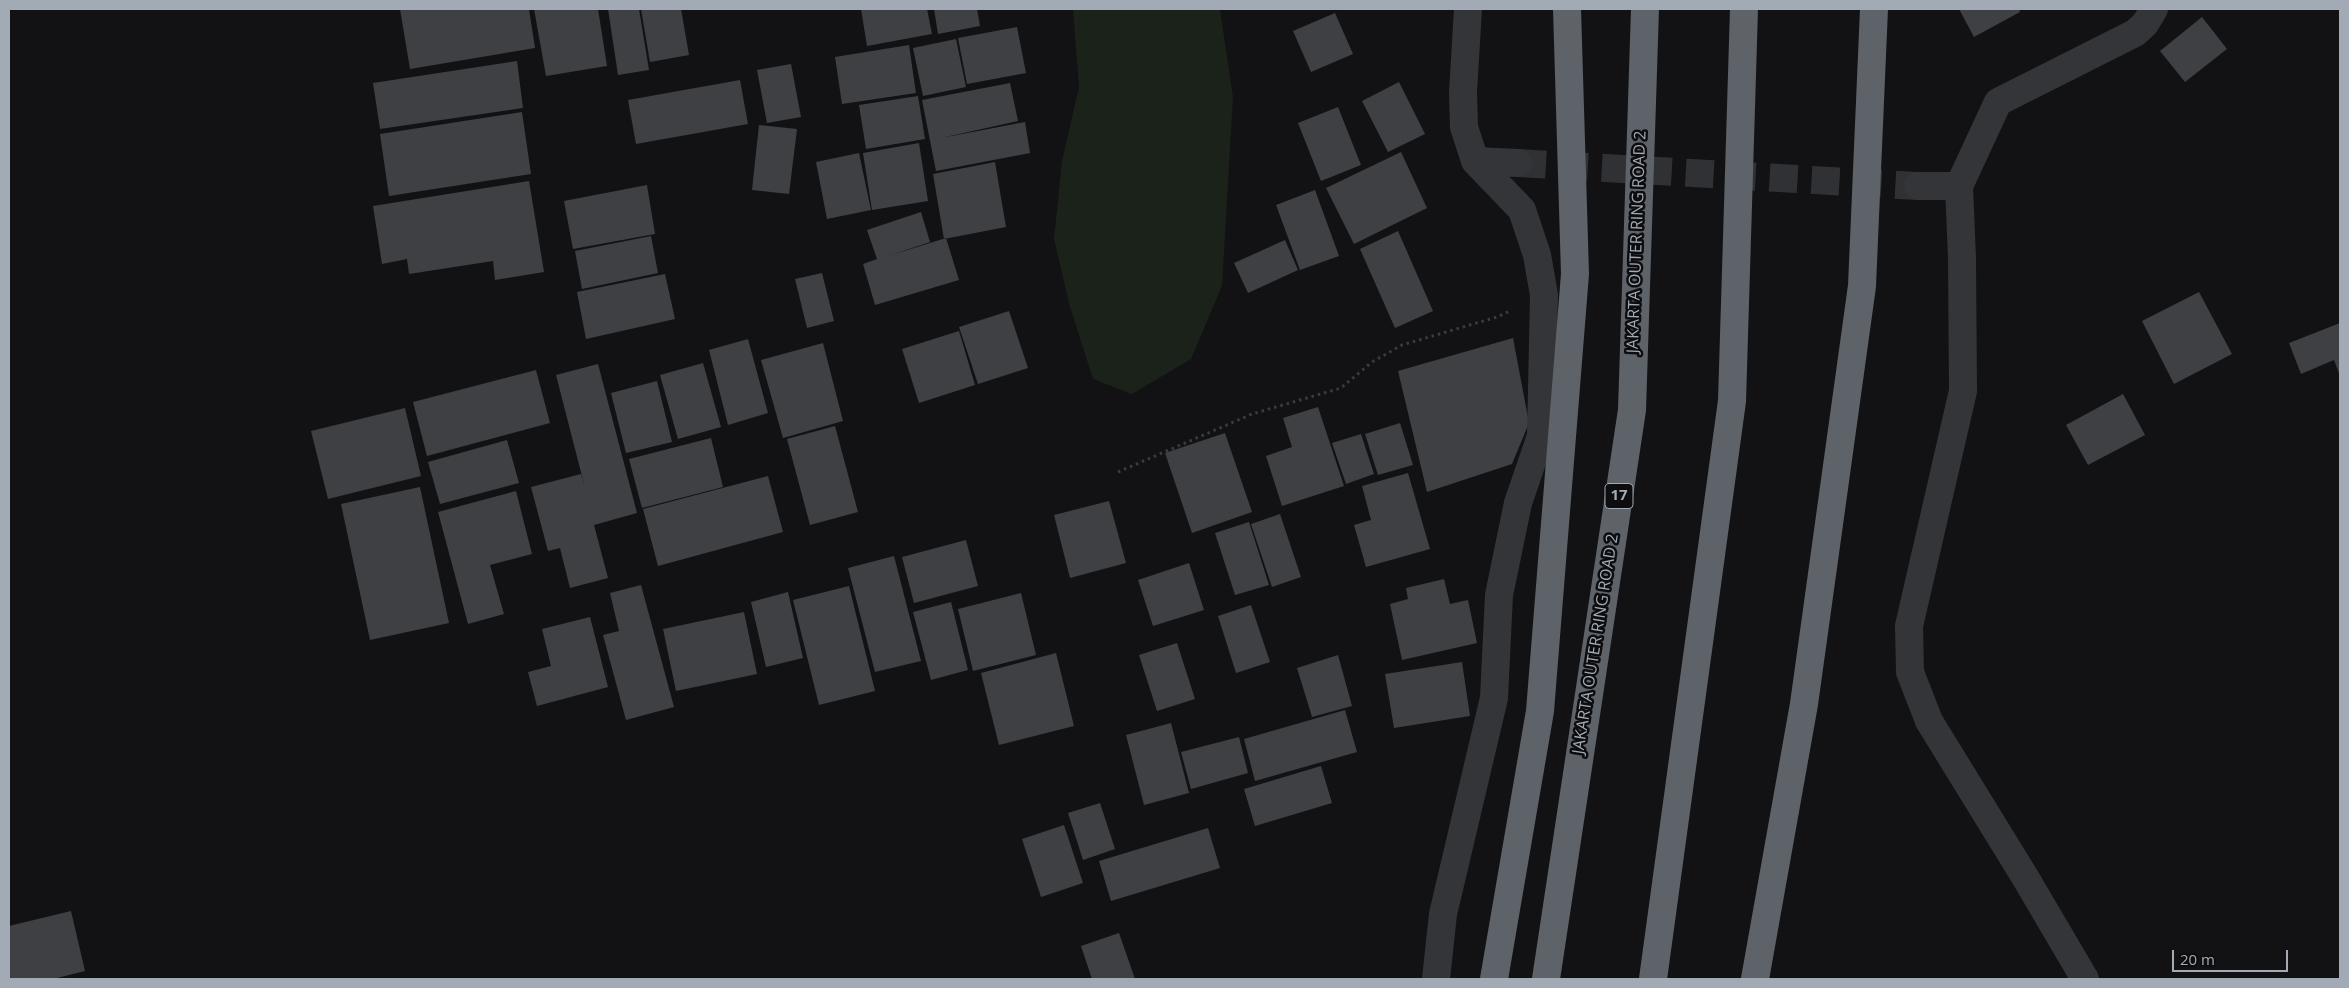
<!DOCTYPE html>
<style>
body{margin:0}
#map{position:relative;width:2349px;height:988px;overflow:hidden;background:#121214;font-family:"Open Sans",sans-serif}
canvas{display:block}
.frame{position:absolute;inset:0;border:10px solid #a2abb5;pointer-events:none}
.scale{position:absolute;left:2172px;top:950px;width:116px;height:22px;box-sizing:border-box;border:2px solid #a2abb5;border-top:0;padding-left:6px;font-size:15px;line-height:18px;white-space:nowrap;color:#a2abb5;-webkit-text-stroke:4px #0d0d0f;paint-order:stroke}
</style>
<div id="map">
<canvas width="2349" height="988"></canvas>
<div class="frame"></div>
<div class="scale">20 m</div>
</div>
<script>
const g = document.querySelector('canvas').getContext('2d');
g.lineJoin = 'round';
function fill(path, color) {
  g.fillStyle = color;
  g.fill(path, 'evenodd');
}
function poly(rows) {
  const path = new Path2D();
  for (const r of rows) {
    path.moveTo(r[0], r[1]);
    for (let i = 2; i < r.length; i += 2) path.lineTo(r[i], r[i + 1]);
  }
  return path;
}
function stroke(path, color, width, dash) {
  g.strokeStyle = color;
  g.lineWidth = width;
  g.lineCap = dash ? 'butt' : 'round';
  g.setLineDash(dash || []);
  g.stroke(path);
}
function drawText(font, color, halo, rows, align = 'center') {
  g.font = font + ' "Open Sans",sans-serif';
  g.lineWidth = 5;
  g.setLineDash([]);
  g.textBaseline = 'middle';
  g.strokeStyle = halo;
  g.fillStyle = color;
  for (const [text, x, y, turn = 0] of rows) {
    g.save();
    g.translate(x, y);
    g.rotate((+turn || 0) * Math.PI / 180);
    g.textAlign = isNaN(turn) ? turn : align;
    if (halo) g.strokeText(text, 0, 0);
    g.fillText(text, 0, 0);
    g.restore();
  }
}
fill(poly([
 [1073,9,1220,9,1233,97,1222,286,1191,359,1132,394,1093,379,1070,307,1054,239,1062,161,1079,87]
]), '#1a221a');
fill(poly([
 [400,9,529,9,535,48,410,69],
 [534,9,598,9,607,66,546,76],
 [608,9,639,9,649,70,618,75],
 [641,9,681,9,689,55,650,62],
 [861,9,927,9,932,34,867,46],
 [934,9,977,9,980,26,938,34],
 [1959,9,2019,9,2020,12,1974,37],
 [1335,13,1353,54,1311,72,1293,31],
 [2202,17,2227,49,2185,82,2160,51],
 [1017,27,1026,73,967,84,958,38],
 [956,39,966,87,923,96,913,48],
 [909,45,916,93,842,104,835,57],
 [517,61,523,108,380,129,373,83],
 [791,64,801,117,767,123,757,70],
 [740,80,748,124,636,144,628,100],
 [1399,82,1425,134,1388,152,1362,101],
 [1010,83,1018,121,941,138,1025,122,1030,153,936,171,922,100],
 [918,96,925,139,866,149,859,105],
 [1338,107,1361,165,1321,181,1298,123],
 [522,112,531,174,389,196,380,134],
 [759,125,797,129,789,194,752,190],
 [919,143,928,201,872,210,863,153],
 [1401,152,1427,208,1354,244,1326,188],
 [859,153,871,210,827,219,816,162],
 [995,162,1006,227,944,239,933,174],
 [529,181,544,272,495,280,493,261,409,274,407,259,382,264,373,206],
 [647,185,655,234,573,249,564,201],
 [1315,190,1339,256,1300,270,1276,205],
 [921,212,930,242,888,256,946,238,959,280,875,305,863,264,877,259,867,230],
 [1398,231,1433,311,1395,328,1360,249],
 [651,236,658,273,582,289,575,251],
 [1285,240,1298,270,1248,293,1234,263],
 [822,273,834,321,807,328,795,279],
 [665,274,675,319,586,339,577,292],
 [2199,292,2232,354,2174,384,2142,321],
 [1009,311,1028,368,978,384,959,327],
 [2340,323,2340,376,2334,360,2301,374,2289,343],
 [959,331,975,385,919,403,902,349],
 [1513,338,1529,423,1512,464,1427,492,1398,371],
 [748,339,768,413,728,425,709,350],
 [823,343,843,421,783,438,761,360],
 [703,363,721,427,678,439,660,375],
 [598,364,637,513,594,525,608,578,570,588,560,548,548,551,531,487,581,474,585,488,556,375],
 [536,370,550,423,427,456,413,402],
 [657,381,672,442,626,453,611,393],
 [2123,394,2145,435,2088,465,2066,425],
 [1318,407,1344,486,1282,506,1266,456,1292,447,1283,418],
 [405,408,421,476,328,499,311,431],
 [1400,423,1413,465,1378,475,1365,434],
 [835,426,858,512,810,525,787,439],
 [1225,433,1252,512,1192,533,1165,453],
 [1361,434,1374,474,1346,484,1332,443],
 [711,438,723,487,642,508,629,459],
 [507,440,519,483,440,504,428,462],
 [1408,473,1430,549,1366,567,1354,525,1371,520,1362,486],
 [768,476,783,532,658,566,643,509],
 [420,487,449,623,370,640,341,504],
 [516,491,532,554,490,565,504,614,468,624,438,512],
 [1109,501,1126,563,1070,578,1054,515],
 [1280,514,1301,577,1272,587,1251,524],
 [1249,522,1269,585,1235,595,1215,533],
 [966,540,978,586,914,603,902,557],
 [894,556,921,661,875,672,848,568],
 [1189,563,1204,610,1153,626,1138,580],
 [1444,579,1450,604,1468,600,1477,643,1402,660,1390,604,1408,599,1406,588],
 [641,585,674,707,626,720,603,635,619,631,610,593],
 [849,586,875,691,819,705,793,600],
 [788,592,803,658,766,667,751,602],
 [1021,593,1036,655,973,671,958,609],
 [951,602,968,670,931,680,913,612],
 [1251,605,1270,662,1236,673,1218,616],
 [744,612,757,674,676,691,663,629],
 [590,617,608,687,537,706,528,672,551,666,542,629],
 [1177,643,1195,699,1157,711,1139,655],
 [1056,653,1074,726,999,745,981,673],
 [1338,655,1352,706,1312,717,1297,668],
 [1462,662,1470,716,1394,728,1385,674],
 [1345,710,1357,752,1255,781,1244,739],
 [1171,723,1189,793,1144,805,1126,735],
 [1239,737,1248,773,1191,789,1181,752],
 [1321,766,1332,803,1255,826,1244,789],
 [1100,803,1115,849,1083,860,1068,813],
 [1064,825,1083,883,1041,897,1022,839],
 [1208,828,1220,868,1111,901,1099,861],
 [71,911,85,971,53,979,9,979,9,926],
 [1119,933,1135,979,1092,979,1081,946]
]), '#3e4044');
stroke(poly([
 [1518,163,1918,186]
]), '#2f3134', 28, [28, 14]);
stroke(poly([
 [1118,472,1252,414,1341,388,1372,362,1402,345,1497,317,1510,311]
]), '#393c40', 3, [2.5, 4]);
stroke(poly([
 [1475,161,1518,163],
 [1918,186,1959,186],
 [1436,979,1443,914,1494,698,1499,595,1518,503,1541,436,1544,295,1537,255,1522,210,1475,161,1464,127,1463,92,1468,9],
 [2085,979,2025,877,1929,721,1910,672,1909,626,1963,391,1962,258,1959,186,1998,102,2135,33,2145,24,2154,9]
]), '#333539', 28);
stroke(poly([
 [1494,979,1540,711,1575,274,1567,9],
 [1546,979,1632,410,1645,9],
 [1653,979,1732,401,1744,9],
 [1755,979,1804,704,1862,286,1874,9]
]), '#5e636a', 28);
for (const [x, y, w] of [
 [1619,496,28]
]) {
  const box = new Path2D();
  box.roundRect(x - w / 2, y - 12.5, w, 25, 4);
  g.fillStyle = '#0d0d0f';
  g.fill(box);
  stroke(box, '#a2abb5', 1);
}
drawText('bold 15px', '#a2abb5', null, [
 ["17",1619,496]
]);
drawText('16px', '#a2abb5', '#0d0d0f', [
 ["JAKARTA OUTER RING ROAD 2",1637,242,-88],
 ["JAKARTA OUTER RING ROAD 2",1596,644,-81]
]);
</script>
